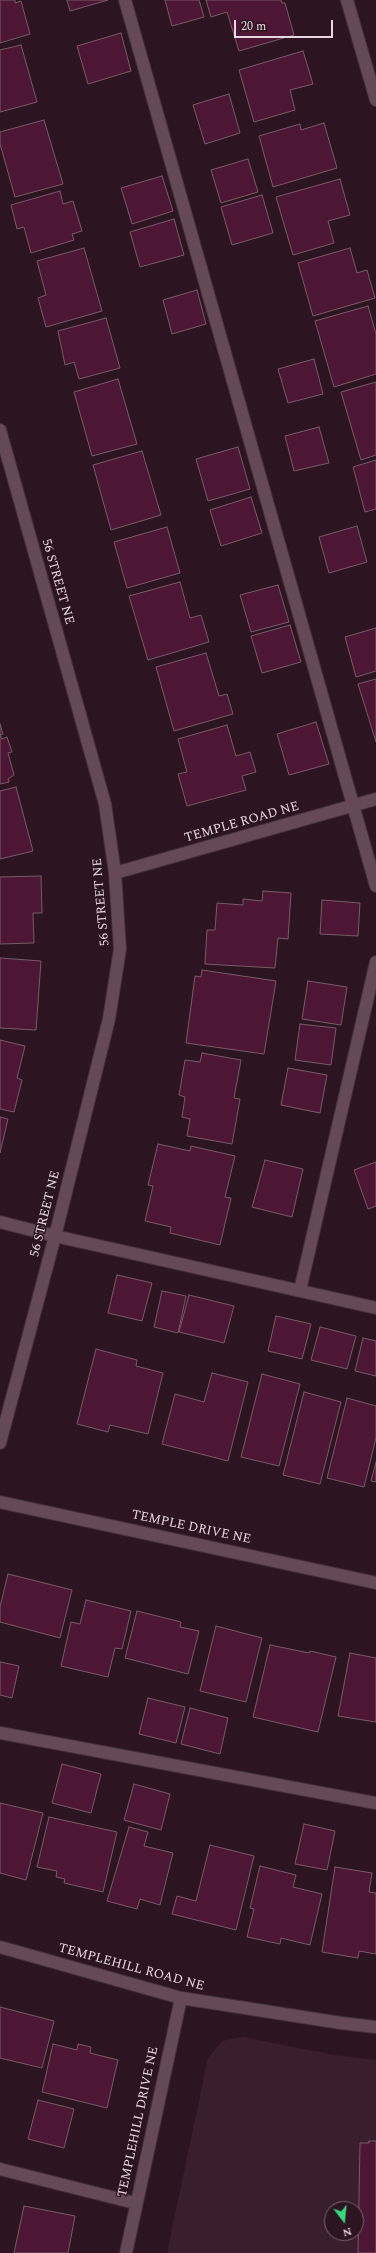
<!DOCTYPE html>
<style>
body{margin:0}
#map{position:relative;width:376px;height:2253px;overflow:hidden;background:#2c1521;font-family:Spectral,serif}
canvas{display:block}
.north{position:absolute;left:324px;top:2201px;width:40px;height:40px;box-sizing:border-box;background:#2c1521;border:1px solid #78636d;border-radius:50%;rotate:164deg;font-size:11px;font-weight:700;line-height:16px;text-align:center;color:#e9d8e0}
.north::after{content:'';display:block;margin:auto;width:14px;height:18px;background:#39d87f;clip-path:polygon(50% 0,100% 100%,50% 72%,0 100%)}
.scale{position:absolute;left:234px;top:20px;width:99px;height:18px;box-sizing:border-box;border:2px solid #e9d8e0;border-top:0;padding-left:5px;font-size:12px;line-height:14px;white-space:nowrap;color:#e9d8e0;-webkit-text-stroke:3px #2c1521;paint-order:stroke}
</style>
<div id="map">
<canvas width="376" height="2253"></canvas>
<div class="north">N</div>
<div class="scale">20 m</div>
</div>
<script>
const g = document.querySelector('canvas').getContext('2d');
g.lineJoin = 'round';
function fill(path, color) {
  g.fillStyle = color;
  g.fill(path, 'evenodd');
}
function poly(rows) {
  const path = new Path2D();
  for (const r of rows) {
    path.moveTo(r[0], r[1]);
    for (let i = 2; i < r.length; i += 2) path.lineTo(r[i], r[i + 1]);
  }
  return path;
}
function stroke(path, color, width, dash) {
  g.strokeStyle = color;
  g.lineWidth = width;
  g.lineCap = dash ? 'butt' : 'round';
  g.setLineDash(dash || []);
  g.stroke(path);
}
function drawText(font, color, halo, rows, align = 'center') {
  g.font = font + ' Spectral,serif';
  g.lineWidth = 3;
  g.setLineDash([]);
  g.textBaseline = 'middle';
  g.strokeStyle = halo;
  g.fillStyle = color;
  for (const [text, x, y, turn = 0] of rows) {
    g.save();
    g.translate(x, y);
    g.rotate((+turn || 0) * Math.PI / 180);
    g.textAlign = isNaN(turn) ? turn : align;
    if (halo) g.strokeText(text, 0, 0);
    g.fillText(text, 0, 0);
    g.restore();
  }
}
fill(poly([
 [243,2037,334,2055,376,2060,376,2253,167,2253,208,2058,222,2041],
 [332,2209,356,2209,356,2233,332,2233]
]), '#3b1e2d');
const building = poly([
 [0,0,15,0,15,3,21,1,30,34,0,43,0,0],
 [67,0,108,0,70,11,67,0],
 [165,0,199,0,204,17,172,26,165,0],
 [206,0,281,0,282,3,285,3,294,35,239,51,227,12,211,17,206,0],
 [121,33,131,71,88,84,77,46,121,33],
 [21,45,37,102,0,112,0,50,21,45],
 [303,51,313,84,290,90,295,110,254,122,239,70,303,51],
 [229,94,240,133,205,144,193,105,229,94],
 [44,120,63,184,15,197,0,144,0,132,44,120],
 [324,123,337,168,273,187,259,136,300,124,301,130,324,123],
 [248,159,258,192,221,203,211,170,248,159],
 [162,176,173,211,132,224,121,188,162,176],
 [340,179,350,215,328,221,334,243,293,255,276,197,340,179],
 [60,191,63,204,73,201,82,231,72,234,74,240,31,253,24,227,17,229,11,205,60,191],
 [262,195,273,233,232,245,221,207,262,195],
 [174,219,184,255,140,267,130,232,174,219],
 [84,248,102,311,46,327,38,298,46,295,37,261,84,248],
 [350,248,357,273,367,270,375,298,313,316,298,263,350,248],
 [197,290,206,324,172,334,163,300,197,290],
 [368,306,376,334,376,374,334,387,315,321,368,306],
 [106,318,120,368,79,379,74,362,65,365,58,331,106,318],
 [314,359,323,394,288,403,278,369,314,359],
 [118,379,137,444,92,456,74,392,118,379],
 [376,382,376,455,361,460,341,392,376,382],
 [319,427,329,463,294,471,285,436,319,427],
 [238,447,250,489,208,501,196,459,238,447],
 [142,451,161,515,111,530,93,465,142,451],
 [376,460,376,509,365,512,353,467,376,460],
 [251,497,262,533,221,546,210,510,251,497],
 [357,526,367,562,329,573,319,537,357,526],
 [167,527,180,573,127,588,114,542,167,527],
 [180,582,190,618,201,615,209,642,148,660,129,596,180,582],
 [278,585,289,622,251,632,240,595,278,585],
 [290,625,301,662,262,673,251,636,290,625],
 [376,628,376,671,356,677,345,637,376,628],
 [206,653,219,696,227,694,233,714,174,731,156,667,206,653],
 [376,679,376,742,358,684,376,679],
 [316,722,329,764,289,775,277,734,316,722],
 [0,724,3,734,0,735,2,739,7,737,12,752,8,753,14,775,8,779,9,782,0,784,0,724],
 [227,725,236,756,250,752,256,772,242,776,246,790,187,806,178,774,187,772,178,739,227,725],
 [16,787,33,851,0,859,0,791,16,787],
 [41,876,42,913,33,913,34,943,0,944,0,877,41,876],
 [263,891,291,893,288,939,278,938,275,968,205,964,207,930,215,930,217,903,243,905,243,899,262,901,263,891],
 [322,900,360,903,358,936,320,934,322,900],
 [0,958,41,961,36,1030,0,1028,0,958],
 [202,970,276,981,264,1054,186,1043,195,976,201,977,202,970],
 [308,981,347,987,341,1025,302,1019,308,981],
 [300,1024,336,1028,331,1065,295,1060,300,1024],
 [0,1040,25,1046,17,1078,22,1080,14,1112,0,1109,0,1040],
 [202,1053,241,1060,234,1098,240,1099,232,1144,187,1136,190,1119,182,1117,185,1097,179,1095,185,1060,200,1062,202,1053],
 [288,1068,327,1075,320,1113,281,1105,288,1068],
 [0,1117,8,1119,0,1153,0,1117],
 [158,1144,190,1151,191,1146,235,1156,225,1197,231,1198,220,1245,170,1233,171,1227,145,1221,153,1186,148,1185,158,1144],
 [265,1160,303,1169,292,1217,252,1207,265,1160],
 [376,1162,376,1206,368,1209,354,1170,376,1162],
 [117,1275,152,1283,142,1321,108,1313,117,1275],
 [162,1291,186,1296,178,1333,154,1327,162,1291],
 [189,1295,234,1306,224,1343,179,1332,189,1295],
 [276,1316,311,1324,302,1359,268,1351,276,1316],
 [320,1327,356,1336,347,1369,311,1360,320,1327],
 [363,1338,376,1341,376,1376,355,1371,363,1338],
 [96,1349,137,1360,136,1366,163,1373,148,1434,110,1425,108,1432,77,1424,96,1349],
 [212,1373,248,1382,228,1461,162,1444,175,1394,204,1402,212,1373],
 [262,1374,300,1384,279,1466,241,1457,262,1374],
 [304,1392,341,1402,320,1484,283,1475,304,1392],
 [347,1398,376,1406,376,1438,364,1487,327,1478,347,1398],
 [376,1462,376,1482,371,1481,376,1462],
 [8,1574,72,1590,60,1638,0,1622,0,1607,8,1574],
 [86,1600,131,1611,122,1649,115,1648,108,1677,61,1666,71,1622,80,1624,86,1600],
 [137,1611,181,1622,180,1627,199,1631,188,1674,125,1658,137,1611],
 [216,1626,262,1638,246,1702,200,1691,216,1626],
 [270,1645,309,1653,310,1651,336,1657,318,1732,253,1717,270,1645],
 [350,1653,376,1658,376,1722,338,1716,350,1653],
 [0,1662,19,1666,12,1698,0,1695,0,1662],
 [148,1698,185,1707,176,1743,139,1734,148,1698],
 [190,1708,228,1718,220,1754,181,1744,190,1708],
 [62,1764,101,1774,91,1813,52,1803,62,1764],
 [134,1784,170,1794,161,1830,124,1820,134,1784],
 [0,1803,43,1813,26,1880,0,1873,0,1803],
 [49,1817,117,1832,103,1892,64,1883,65,1879,56,1877,57,1871,37,1867,49,1817],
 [304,1824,335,1831,327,1870,295,1864,304,1824],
 [129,1827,148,1832,144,1846,173,1853,160,1905,140,1899,137,1909,107,1901,129,1827],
 [210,1845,254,1856,236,1930,172,1914,177,1896,196,1901,210,1845],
 [260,1866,296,1875,293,1887,322,1894,310,1945,281,1938,280,1944,247,1937,254,1909,250,1908,260,1866],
 [335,1867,372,1873,369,1892,376,1893,376,1954,359,1951,358,1958,322,1952,335,1867],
 [0,2007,54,2021,42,2068,0,2058,0,2007],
 [53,2044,77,2050,78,2044,91,2047,90,2053,118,2060,107,2108,42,2092,53,2044],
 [38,2100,74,2109,64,2148,28,2139,38,2100],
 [369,2141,376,2141,376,2253,358,2253,360,2143,369,2143,369,2141],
 [24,2206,75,2216,68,2253,14,2253,24,2206]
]);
fill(building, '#4c1634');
stroke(building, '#775b68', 1);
const minor = poly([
 [125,0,376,886],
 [347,0,376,100],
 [0,430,105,804,115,873,120,949,109,1019,55,1236,0,1443],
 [115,873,376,799],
 [0,1222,55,1236,376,1308],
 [300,1290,376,962],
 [0,1502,376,1583],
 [0,1733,376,1803],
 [0,1947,181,1998,341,2023,376,2027],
 [0,2169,135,2203],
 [126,2253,181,1998]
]);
stroke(minor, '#42313a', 14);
stroke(minor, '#654a56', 12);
drawText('13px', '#e9d8e0', '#2c1521', [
 ["56 STREET NE",57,582,74],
 ["TEMPLE ROAD NE",242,823,-16],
 ["56 STREET NE",102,902,-95],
 ["56 STREET NE",46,1214,-76],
 ["TEMPLE DRIVE NE",191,1528,12],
 ["TEMPLEHILL ROAD NE",131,1968,15],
 ["TEMPLEHILL DRIVE NE",139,2122,-78]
]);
</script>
